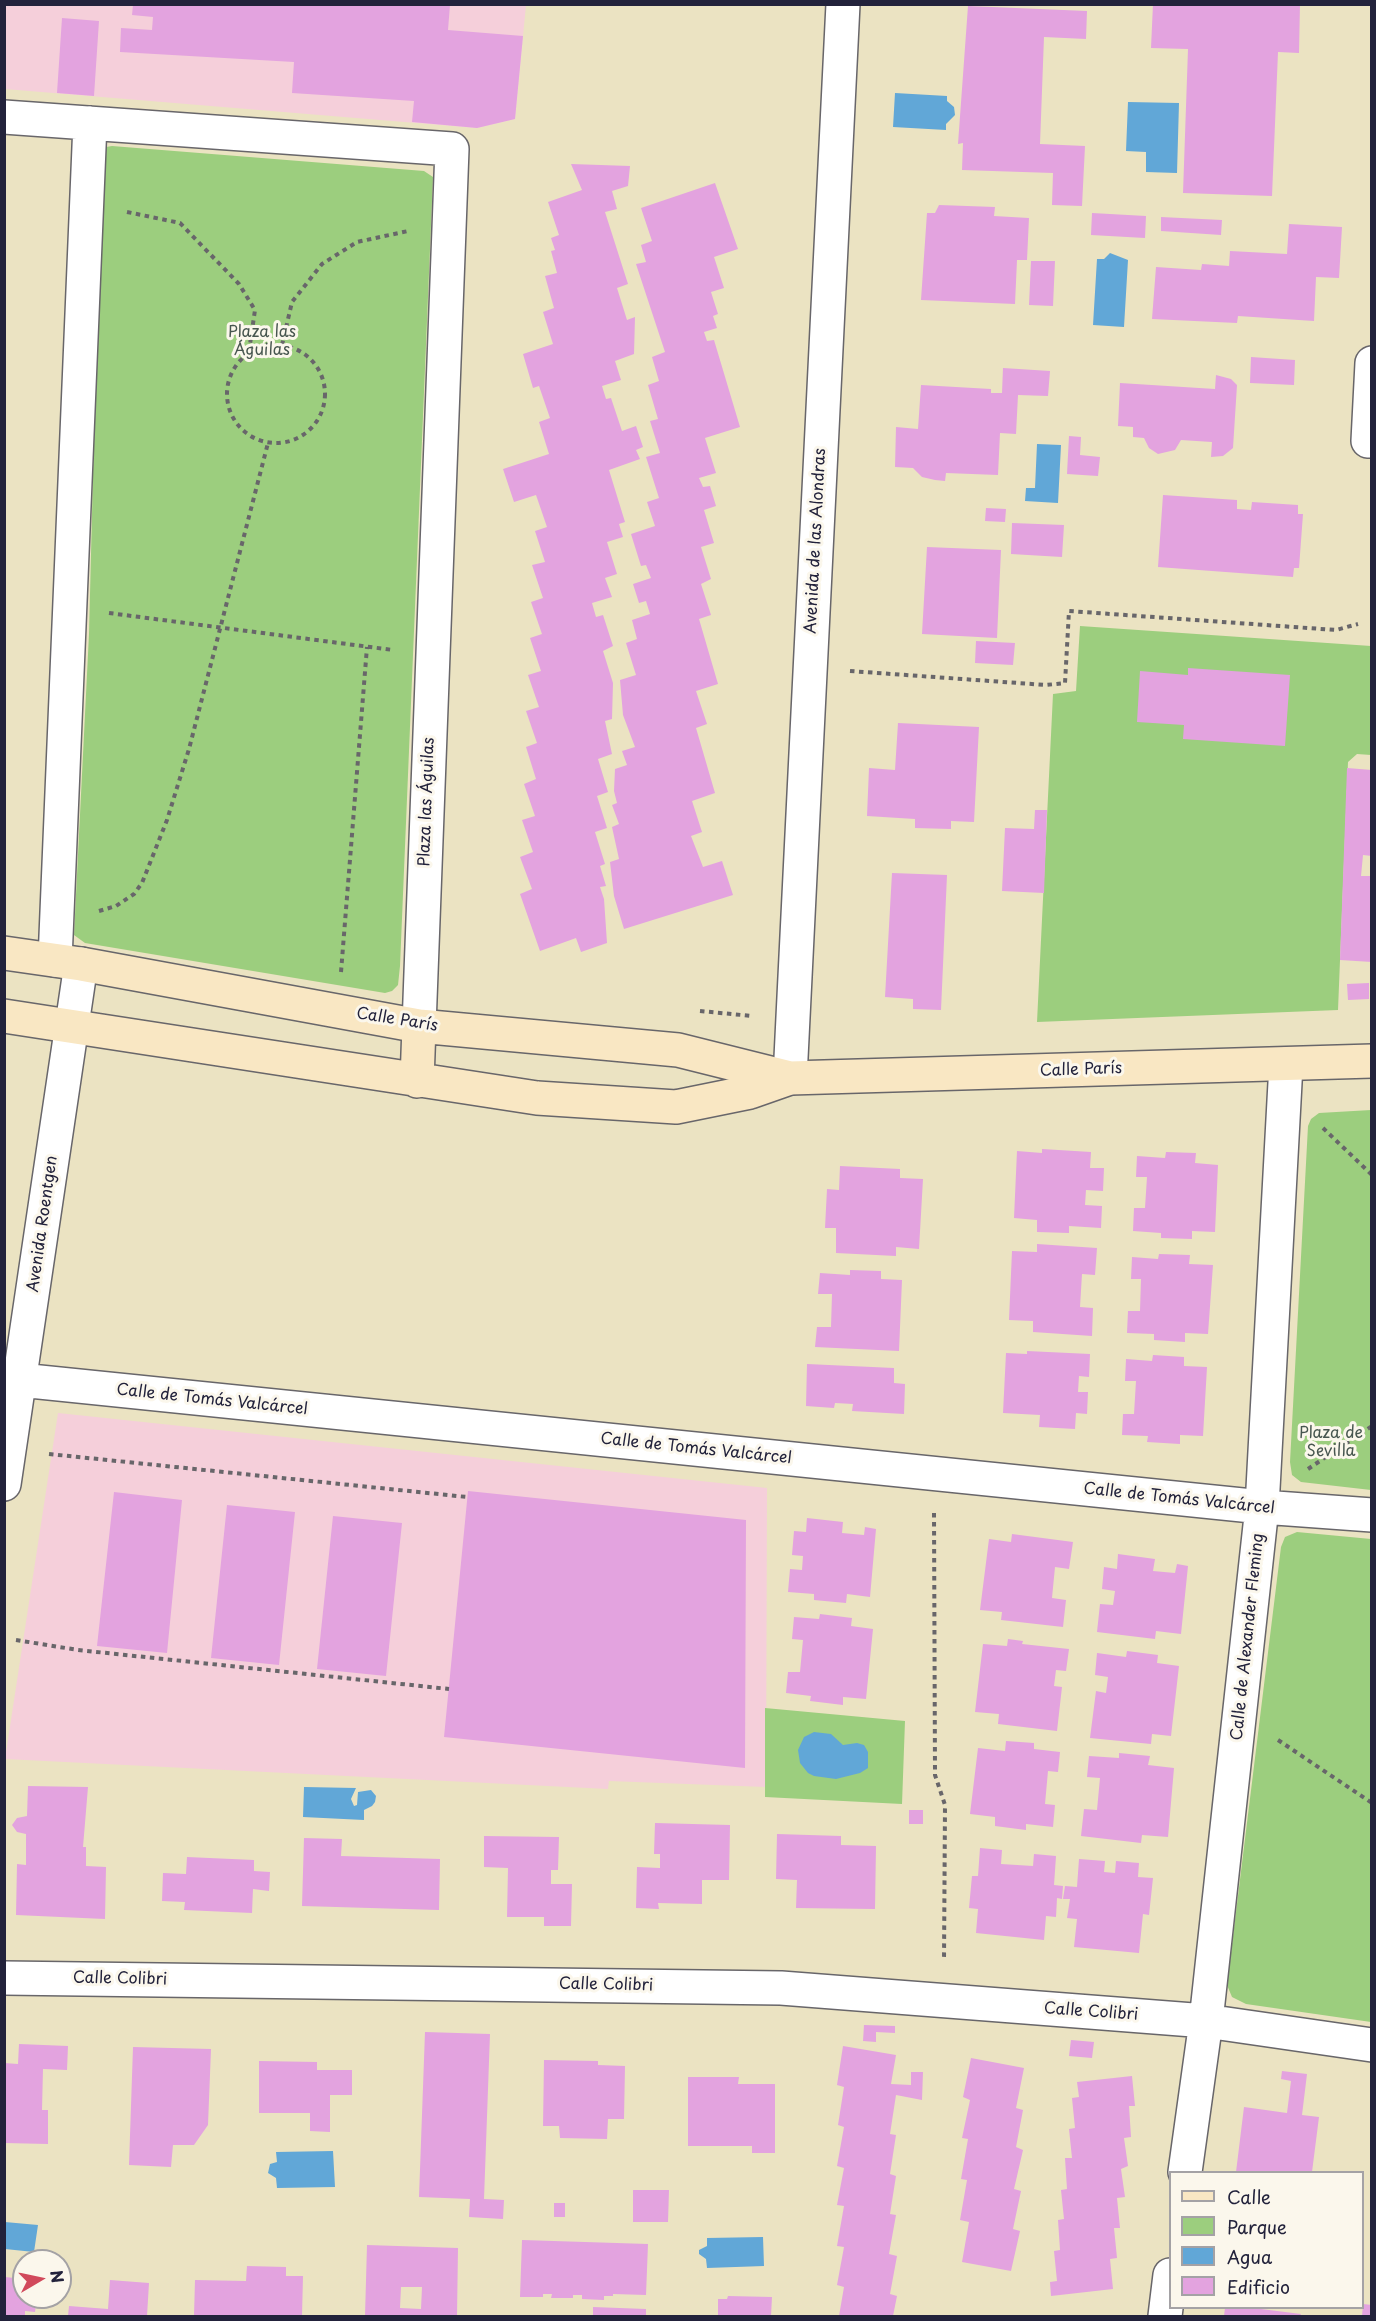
<!DOCTYPE html>
<meta charset="utf-8">
<style>
body{margin:0}
#map{position:relative;width:1376px;height:2321px;overflow:hidden;background:#ebe3c2;font-family:"Playpen Sans",sans-serif}
canvas{display:block}
.frame{position:absolute;inset:0;border:6px solid #22223b;pointer-events:none}
.legend{position:absolute;left:1169px;top:2171px;width:195px;height:138px;box-sizing:border-box;background:#fbf7ec;border:2px solid #a4a2a5;margin:0;padding:8px 10px;list-style:none;font-size:18px;color:#22223b}
.legend li{display:flex;align-items:center;gap:12px;height:30px}
.legend b{width:30px;border:2px solid #a4a2a5}
.north{position:absolute;left:12px;top:2249px;width:60px;height:60px;box-sizing:border-box;background:#fbf7ec;border:2px solid #a4a2a5;border-radius:50%;rotate:81deg;font-size:16px;font-weight:700;line-height:24px;text-align:center;color:#22223b}
.north::after{content:'';display:block;margin:auto;width:21px;height:27px;background:#d1495b;clip-path:polygon(50% 0,100% 100%,50% 72%,0 100%)}
</style>
<div id="map">
<canvas width="1376" height="2321"></canvas>
<div class="frame"></div>
<ul class="legend">
<li><b style="height:8px;background:#f9e7c3"></b>Calle</li>
<li><b style="height:16px;background:#9cce7e"></b>Parque</li>
<li><b style="height:16px;background:#61a7d7"></b>Agua</li>
<li><b style="height:16px;background:#e3a3df"></b>Edificio</li>
</ul>
<div class="north">N</div>
</div>
<script>
const g = document.querySelector('canvas').getContext('2d');
g.lineJoin = 'round';
function fill(path, color) {
  g.fillStyle = color;
  g.fill(path, 'evenodd');
}
function poly(rows) {
  const path = new Path2D();
  for (const r of rows) {
    if (r.length === 3) {
      path.moveTo(r[0] + r[2], r[1]);
      path.arc(r[0], r[1], r[2], 0, 2 * Math.PI);
      continue;
    }
    path.moveTo(r[0], r[1]);
    for (let i = 2; i < r.length; i += 2) path.lineTo(r[i], r[i + 1]);
  }
  return path;
}
function stroke(path, color, width, dash) {
  g.strokeStyle = color;
  g.lineWidth = width;
  g.lineCap = dash ? 'butt' : 'round';
  g.setLineDash(dash || []);
  g.stroke(path);
}
function drawText(font, color, halo, rows, align = 'center') {
  g.font = font + ' "Playpen Sans",sans-serif';
  g.lineWidth = 6;
  g.setLineDash([]);
  g.textBaseline = 'middle';
  g.strokeStyle = halo;
  g.fillStyle = color;
  for (const [text, x, y, turn = 0] of rows) {
    g.save();
    g.translate(x, y);
    g.rotate((+turn || 0) * Math.PI / 180);
    g.textAlign = isNaN(turn) ? turn : align;
    if (halo) g.strokeText(text, 0, 0);
    g.fillText(text, 0, 0);
    g.restore();
  }
}
fill(poly([
 [4,5,526,5,515,119,477,128,5,89],
 [58,1413,767,1488,766,1787,609,1781,608,1789,5,1759]
]), '#f5cfda');
fill(poly([
 [112,146,424,171,433,177,400,966,398,985,392,991,385,993,85,943,74,935,89,634,101,154,106,147],
 [1080,626,1371,646,1371,755,1357,754,1348,762,1338,1010,1037,1022,1053,694,1076,691],
 [1371,1110,1372,1110,1371,1490,1301,1482,1292,1475,1290,1462,1308,1126,1311,1119,1319,1113],
 [1297,1532,1371,1539,1371,2022,1246,2004,1232,1997,1227,1985,1281,1547,1285,1537],
 [765,1708,905,1721,902,1804,765,1797]
]), '#9cce7e');
fill(poly([
 [895,93,947,96,947,101,954,107,955,115,946,124,946,130,893,127],
 [1128,102,1179,103,1177,173,1146,172,1146,152,1126,151],
 [1110,253,1128,260,1124,327,1093,325,1097,259,1104,259],
 [1037,444,1061,445,1058,503,1025,501,1026,488,1035,488],
 [814,1732,831,1734,843,1745,857,1743,864,1745,868,1752,868,1768,860,1773,836,1779,814,1776,808,1773,800,1763,798,1750,804,1737],
 [304,1787,356,1788,351,1799,354,1806,357,1805,358,1792,371,1790,376,1796,375,1802,372,1806,364,1810,364,1820,303,1817],
 [333,2151,335,2187,277,2188,276,2178,268,2173,270,2164,277,2162,276,2152],
 [5,2222,38,2225,34,2252,5,2249],
 [763,2237,764,2266,707,2268,706,2259,699,2254,699,2250,707,2246,707,2238]
]), '#61a7d7');
fill(poly([
 [1153,4,1300,4,1299,53,1278,52,1272,196,1183,193,1188,49,1151,48],
 [133,5,450,5,448,30,523,36,515,119,477,128,412,122,414,101,292,93,294,62,120,52,121,28,152,30,153,17,132,15],
 [968,6,1087,11,1086,39,1044,37,1040,144,1085,146,1082,206,1052,205,1053,173,962,170,963,143,958,144],
 [62,18,99,21,94,96,57,93],
 [571,164,630,166,628,186,612,191,617,209,605,212,628,284,617,288,627,320,635,317,634,354,615,361,621,380,602,386,606,399,611,398,622,431,636,426,643,447,636,450,640,459,609,470,625,522,619,524,623,537,607,542,617,574,605,578,612,597,592,603,596,617,603,615,613,646,603,651,613,683,612,719,605,721,612,754,598,759,608,792,597,796,607,828,595,832,605,864,600,866,606,886,600,887,604,899,607,943,581,952,576,938,540,951,520,894,532,889,520,857,533,852,522,820,535,816,524,784,536,779,526,747,537,743,526,711,539,707,528,675,541,671,530,638,542,634,531,602,543,598,532,565,545,562,535,531,547,527,536,495,514,502,503,469,549,454,539,422,550,418,539,386,533,388,523,354,553,344,543,312,554,308,545,276,557,273,551,251,555,250,551,238,559,235,548,202,582,190],
 [715,183,738,249,714,257,724,288,711,292,718,314,713,316,717,328,704,332,707,341,714,340,740,427,705,438,716,473,699,478,703,487,710,486,716,506,704,510,714,543,701,547,711,579,701,584,711,615,699,619,718,684,696,691,707,724,696,728,715,793,692,801,702,832,691,836,703,867,722,861,733,895,624,929,614,896,610,862,619,859,612,827,619,824,612,805,617,803,614,791,615,769,627,765,622,751,635,747,623,715,620,680,636,675,626,643,637,639,632,620,650,614,646,601,639,603,633,584,651,578,646,565,641,566,631,534,655,526,647,502,659,498,646,457,660,453,650,421,658,419,648,385,659,381,652,357,665,352,636,264,646,262,641,245,652,241,641,208],
 [939,205,995,207,994,216,1029,218,1027,260,1017,260,1015,304,921,300,927,213,935,213],
 [1092,213,1146,216,1145,238,1091,235],
 [1161,217,1222,220,1221,235,1161,231],
 [1289,224,1342,227,1339,278,1316,277,1314,321,1238,316,1237,323,1152,319,1156,267,1201,270,1202,264,1229,266,1230,251,1287,254],
 [1031,261,1055,261,1053,306,1029,305],
 [1251,357,1295,360,1294,385,1250,383],
 [1003,368,1050,371,1048,396,1018,395,1016,434,1000,433,998,475,946,473,945,481,935,480,922,477,913,468,895,467,896,427,918,429,921,385,991,389,991,393,1002,393],
 [1216,375,1231,379,1237,385,1233,448,1223,456,1211,457,1212,442,1181,440,1175,450,1158,454,1149,448,1144,438,1133,437,1133,427,1118,426,1120,383,1215,389],
 [1069,436,1081,437,1080,455,1100,457,1098,476,1067,474],
 [1163,495,1237,500,1237,509,1251,510,1252,502,1298,505,1298,514,1303,514,1299,568,1294,568,1293,577,1158,567],
 [986,508,1006,509,1005,522,985,521],
 [1012,523,1064,525,1062,557,1011,554],
 [927,547,1001,550,997,638,922,634],
 [976,641,1015,643,1013,665,975,663],
 [1188,668,1290,675,1285,746,1183,739,1184,725,1137,722,1140,671,1188,675],
 [898,723,979,727,974,822,951,821,951,829,915,828,915,819,867,816,869,768,895,770],
 [1347,768,1372,770,1372,856,1363,855,1361,876,1372,876,1372,962,1340,960],
 [1035,810,1047,810,1044,893,1002,891,1005,828,1034,829],
 [892,873,947,875,941,1010,913,1009,913,999,885,997],
 [1369,983,1369,999,1348,1000,1347,984],
 [1042,1149,1091,1152,1090,1168,1104,1168,1103,1191,1086,1190,1085,1205,1102,1206,1101,1228,1069,1226,1069,1233,1037,1232,1037,1220,1014,1218,1017,1151,1042,1153],
 [1166,1152,1196,1153,1195,1163,1218,1165,1215,1232,1192,1231,1192,1239,1161,1238,1161,1233,1133,1231,1134,1208,1145,1208,1147,1177,1136,1177,1137,1156,1165,1158],
 [840,1166,900,1169,900,1178,923,1179,919,1249,896,1247,896,1256,836,1253,836,1228,825,1228,827,1189,839,1190],
 [1037,1244,1097,1248,1095,1275,1082,1274,1080,1307,1093,1308,1092,1336,1033,1332,1033,1321,1009,1320,1012,1251,1037,1252],
 [1159,1254,1190,1255,1189,1264,1213,1265,1208,1334,1185,1333,1185,1342,1154,1340,1154,1334,1127,1333,1128,1311,1140,1311,1141,1279,1131,1279,1132,1257,1158,1259],
 [850,1270,881,1271,881,1279,902,1280,899,1351,815,1347,817,1327,831,1327,832,1294,818,1294,820,1273,850,1275],
 [1027,1351,1090,1354,1089,1377,1079,1376,1078,1392,1088,1392,1087,1414,1076,1413,1075,1429,1039,1427,1040,1415,1003,1413,1006,1353,1027,1354],
 [1153,1355,1184,1357,1184,1366,1207,1367,1203,1436,1180,1435,1180,1444,1147,1442,1148,1436,1122,1435,1123,1414,1134,1414,1136,1381,1125,1381,1126,1359,1152,1361],
 [807,1364,894,1368,894,1383,905,1384,904,1414,852,1411,853,1404,835,1403,834,1408,806,1406],
 [468,1491,746,1520,745,1768,444,1737],
 [114,1492,182,1500,167,1653,97,1646],
 [227,1505,295,1512,279,1665,211,1658],
 [333,1516,402,1523,386,1676,317,1669],
 [807,1518,843,1522,842,1533,864,1535,865,1527,876,1529,870,1597,847,1594,846,1603,814,1600,814,1594,788,1592,790,1569,802,1570,803,1556,792,1555,794,1531,806,1532],
 [1012,1534,1073,1542,1069,1569,1055,1567,1052,1598,1066,1600,1063,1627,1001,1620,1002,1612,980,1610,989,1539,1011,1542],
 [1118,1554,1155,1559,1153,1571,1175,1573,1177,1564,1188,1566,1181,1634,1156,1631,1155,1639,1097,1632,1100,1604,1113,1605,1115,1591,1102,1589,1104,1567,1117,1569],
 [820,1614,852,1618,851,1626,873,1629,866,1699,843,1697,843,1705,810,1701,811,1696,786,1693,788,1672,800,1672,803,1640,792,1639,794,1617,819,1619],
 [1008,1639,1023,1641,1022,1644,1069,1649,1066,1671,1056,1670,1054,1686,1062,1687,1057,1731,998,1724,999,1714,975,1712,983,1644,1007,1646],
 [1127,1651,1158,1655,1157,1663,1179,1666,1171,1736,1152,1734,1151,1744,1090,1738,1096,1691,1106,1693,1108,1677,1095,1675,1097,1653,1126,1657],
 [1006,1741,1034,1743,1034,1749,1060,1752,1058,1772,1048,1771,1045,1804,1055,1805,1053,1827,1026,1824,1026,1830,995,1826,995,1817,970,1814,978,1748,1005,1751],
 [1119,1753,1150,1756,1148,1765,1174,1768,1168,1837,1142,1835,1141,1843,1081,1836,1084,1809,1097,1810,1100,1778,1087,1777,1089,1756,1119,1758],
 [28,1786,88,1787,83,1847,86,1847,86,1866,106,1867,105,1919,16,1915,17,1864,26,1865,26,1834,17,1832,12,1825,17,1818,27,1816],
 [909,1810,923,1810,923,1824,909,1824],
 [655,1823,730,1825,729,1880,702,1880,702,1904,658,1903,659,1909,636,1908,637,1867,660,1868,660,1854,654,1854],
 [777,1834,841,1836,841,1845,876,1846,875,1909,796,1908,797,1880,776,1879],
 [484,1836,559,1837,558,1870,551,1870,551,1884,572,1884,571,1926,544,1926,544,1917,507,1917,508,1868,484,1867],
 [304,1838,342,1839,341,1856,440,1859,439,1910,302,1906],
 [980,1848,1002,1850,1001,1864,1033,1866,1034,1854,1056,1856,1054,1885,1063,1886,1062,1899,1057,1898,1056,1917,1046,1916,1044,1940,976,1933,978,1909,969,1908,972,1876,978,1876],
 [187,1857,254,1860,254,1871,270,1872,269,1891,253,1889,252,1913,184,1910,185,1902,162,1901,163,1873,186,1874],
 [1079,1859,1105,1861,1104,1872,1115,1873,1116,1861,1139,1863,1138,1877,1153,1878,1149,1915,1143,1914,1139,1953,1074,1947,1077,1919,1067,1918,1070,1899,1063,1899,1065,1886,1077,1887],
 [864,2025,895,2026,895,2033,876,2032,876,2042,863,2041],
 [425,2032,490,2034,484,2199,504,2200,503,2219,469,2217,470,2199,419,2197],
 [1071,2040,1094,2042,1092,2058,1069,2056],
 [19,2044,68,2046,67,2070,43,2069,42,2110,48,2110,48,2144,4,2143,4,2063,18,2064],
 [843,2046,896,2055,891,2084,911,2085,911,2072,923,2072,922,2100,896,2095,890,2134,896,2135,890,2174,896,2176,890,2214,896,2215,889,2254,897,2256,890,2294,897,2296,893,2316,839,2316,844,2287,837,2285,844,2247,837,2246,844,2206,837,2205,844,2168,837,2166,844,2127,838,2125,844,2087,837,2085],
 [133,2047,211,2049,208,2125,194,2145,173,2145,171,2167,129,2165],
 [971,2058,1024,2068,1016,2108,1023,2110,1016,2147,1023,2150,1014,2189,1021,2191,1013,2229,1020,2231,1011,2271,962,2262,969,2222,960,2220,967,2180,961,2179,968,2139,962,2138,970,2100,963,2097],
 [544,2060,598,2061,598,2065,625,2066,624,2119,608,2119,607,2139,560,2138,559,2126,543,2126],
 [259,2061,317,2062,317,2070,352,2070,352,2095,330,2095,330,2132,310,2131,310,2113,259,2113],
 [1282,2071,1307,2074,1302,2115,1319,2117,1312,2172,1236,2172,1244,2107,1287,2113,1291,2081,1281,2079],
 [1132,2076,1135,2106,1129,2106,1131,2137,1124,2138,1128,2166,1121,2169,1125,2197,1117,2198,1120,2228,1114,2228,1117,2258,1110,2259,1113,2289,1051,2296,1050,2282,1057,2281,1054,2251,1060,2250,1058,2220,1064,2219,1061,2190,1067,2189,1065,2158,1072,2158,1069,2129,1075,2128,1072,2098,1079,2097,1077,2082],
 [688,2077,739,2077,738,2084,775,2084,775,2153,752,2153,752,2146,688,2146],
 [633,2190,669,2190,668,2222,633,2222],
 [554,2203,565,2203,565,2217,554,2217],
 [522,2240,648,2244,646,2295,613,2294,613,2296,604,2296,604,2300,582,2299,582,2295,573,2295,573,2298,551,2298,552,2294,543,2294,543,2297,520,2297],
 [367,2245,458,2248,457,2316,365,2316],
 [401,2287,422,2287,421,2309,400,2308],
 [247,2266,286,2267,286,2276,303,2276,302,2316,194,2316,195,2280,246,2281],
 [5,2277,24,2279,24,2297,37,2297,35,2312,25,2311,25,2316,5,2316],
 [110,2280,149,2283,147,2316,68,2316,69,2306,108,2309],
 [728,2296,772,2297,771,2316,718,2316,718,2299,727,2299],
 [1363,2304,1372,2305,1372,2316,1362,2316],
 [593,2307,646,2309,646,2316,593,2316],
 [1225,2308,1253,2308,1301,2314,1300,2316,1224,2316]
]), '#e3a3df');
const street = poly([
 [4,117,452,149,419,1026],
 [1372,363,1368,441,1372,441],
 [55,960,90,123],
 [790,1078,843,4],
 [20,1380,1262,1507,1372,1515],
 [4,1484,81,964],
 [4,1978,781,1988,1206,2021,1372,2045],
 [1185,2172,1206,2021,1262,1507,1286,1064],
 [1165,2316,1170,2275]
]);
const secondary = poly([
 [4,953,81,964,419,1026,678,1050,790,1078,1372,1061],
 [4,1016,537,1098,676,1107,750,1092,790,1078],
 [417,1081,419,1026]
]);
stroke(street, '#68666a', 36);
stroke(secondary, '#68666a', 36);
stroke(poly([
 [127,212,180,223,239,284,255,310,249,351],
 [276,394,49],
 [282,345,292,302,322,264,357,242,408,231],
 [109,613,393,650],
 [850,671,1046,685,1065,683,1069,611,1336,630,1358,624],
 [99,911,116,906,134,894,142,883,167,820,189,749,268,443],
 [341,972,367,647],
 [700,1011,752,1016],
 [1323,1128,1372,1175],
 [49,1454,467,1497],
 [1308,1469,1372,1426],
 [934,1513,935,1775,945,1805,944,1960],
 [16,1640,78,1650,449,1689],
 [1278,1740,1372,1803]
]), '#68666a', 4, [4.5, 4.5]);
stroke(street, '#fff', 33);
stroke(secondary, '#f9e7c3', 33);
drawText('16px', '#47564f', '#fbf7ec', [
 ["Plaza las",262,333],
 ["Águilas",262,351],
 ["Plaza de",1331,1434],
 ["Sevilla",1331,1452]
]);
drawText('16px', '#22223b', '#fbf7ec', [
 ["Avenida de las Alondras",816,541,-87],
 ["Plaza las Águilas",427,802,-88],
 ["Calle París",397,1020,9],
 ["Calle París",1081,1070,-2],
 ["Avenida Roentgen",43,1224,-82],
 ["Calle de Tomás Valcárcel",212,1400,6],
 ["Calle de Tomás Valcárcel",696,1449,6],
 ["Calle de Tomás Valcárcel",1179,1499,6],
 ["Calle de Alexander Fleming",1248,1637,-84],
 ["Calle Colibri",120,1979,1],
 ["Calle Colibri",606,1985,1],
 ["Calle Colibri",1091,2012,4]
]);
</script>
